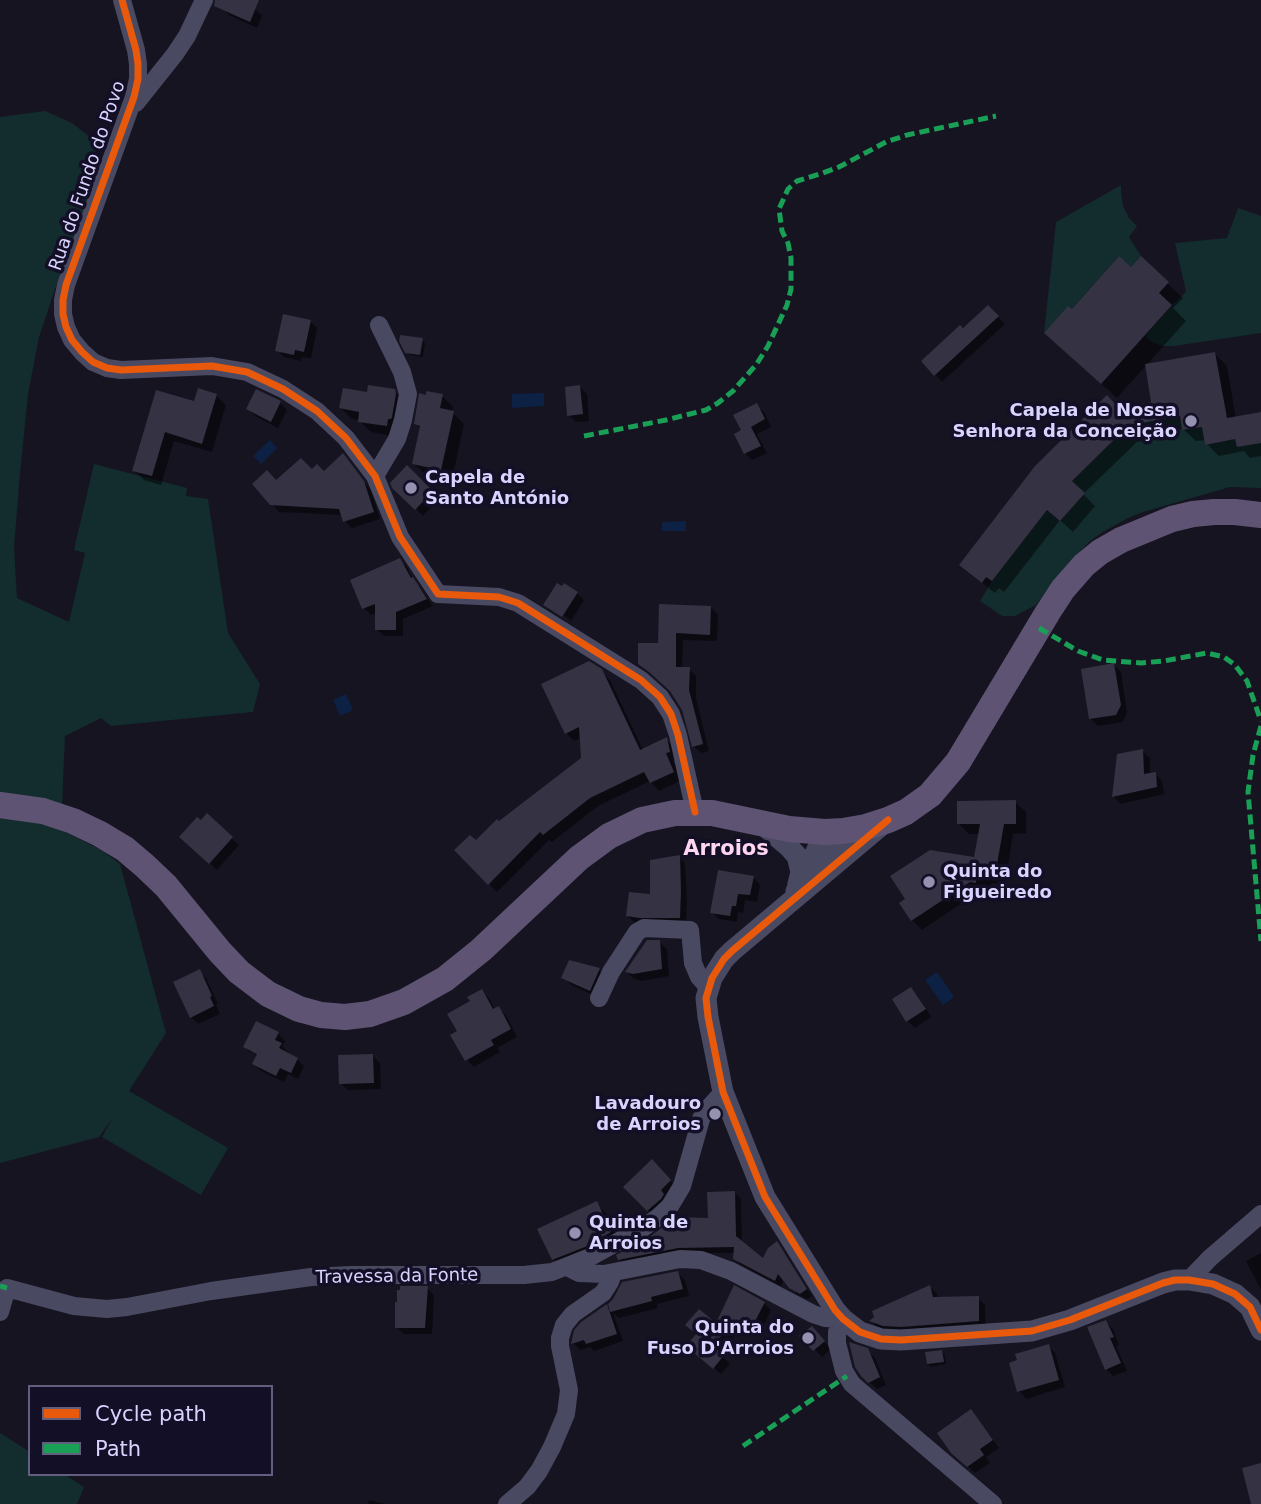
<!DOCTYPE html>
<meta charset="utf-8">
<style>
body{margin:0}
#map{position:relative;width:1261px;height:1504px;overflow:hidden;background:#161421;font-family:"DejaVu Sans",sans-serif}
canvas{display:block}
.legend{position:absolute;left:28px;top:1385px;width:245px;height:91px;box-sizing:border-box;background:#130f26;border:2px solid #625e7d;margin:0;padding:9px 12px;list-style:none;font-size:21px;color:#d9d4ff}
.legend li{display:flex;align-items:center;gap:14px;height:35px}
.legend b{width:35px;border:2px solid #625e7d}
</style>
<div id="map">
<canvas width="1261" height="1504"></canvas>
<ul class="legend">
<li><b style="height:9px;background:#e8590c"></b>Cycle path</li>
<li><b style="height:9px;background:#1a9f57"></b>Path</li>
</ul>
</div>
<script>
const g = document.querySelector('canvas').getContext('2d');
g.lineJoin = 'round';
function fill(path, color) {
  g.fillStyle = color;
  g.fill(path, 'evenodd');
}
function poly(rows) {
  const path = new Path2D();
  for (const r of rows) {
    path.moveTo(r[0], r[1]);
    for (let i = 2; i < r.length; i += 2) path.lineTo(r[i], r[i + 1]);
  }
  return path;
}
function stroke(path, color, width, dash) {
  g.strokeStyle = color;
  g.lineWidth = width;
  g.lineCap = dash ? 'butt' : 'round';
  g.setLineDash(dash || []);
  g.stroke(path);
}
function drawText(font, color, halo, rows, align = 'center') {
  g.font = font + ' "DejaVu Sans",sans-serif';
  g.lineWidth = 7;
  g.setLineDash([]);
  g.textBaseline = 'middle';
  g.strokeStyle = halo;
  g.fillStyle = color;
  for (const [text, x, y, turn = 0] of rows) {
    g.save();
    g.translate(x, y);
    g.rotate((+turn || 0) * Math.PI / 180);
    g.textAlign = isNaN(turn) ? turn : align;
    if (halo) g.strokeText(text, 0, 0);
    g.fillText(text, 0, 0);
    g.restore();
  }
}
fill(poly([
 [45,111,72,123,95,141,99,171,88,210,56,286,39,337,28,394,20,473,14,548,17,598,69,622,85,553,74,550,94,464,187,488,186,496,208,499,228,633,260,684,253,712,111,726,101,718,65,736,62,806,0,793,0,117],
 [1121,185,1121,193,1123,206,1129,218,1137,226,1129,237,1141,256,1131,267,1118,257,1072,309,1068,307,1044,333,1056,222],
 [1238,208,1261,216,1261,333,1174,346,1162,346,1152,342,1145,336,1172,305,1186,292,1175,243,1227,238],
 [1180,416,1182,430,1202,427,1205,445,1235,439,1261,443,1261,488,1230,487,1143,512,1128,518,1101,533,1090,541,1070,561,1036,605,1015,616,1002,616,980,601,992,581,1047,510,1060,521,1084,493,1072,481,1124,430,1142,427,1142,423],
 [0,817,41,823,63,831,103,851,120,864,166,1033,129,1091,228,1148,201,1195,102,1137,113,1117,99,1137,0,1163],
 [0,1433,30,1452,30,1474,64,1474,84,1487,77,1504,0,1504]
]), '#132c2d');
fill(poly([
 [544,393,544,406,512,408,512,394],
 [270,440,277,448,261,464,253,456],
 [686,521,686,531,662,531,662,522],
 [346,694,353,710,340,716,333,700],
 [937,972,954,997,943,1005,925,980]
]), '#0d2144');
fill(poly([
 [225,0,235,0,255,9,262,16,257,28,229,15,222,8],
 [1141,259,1183,298,1173,308,1186,321,1117,398,1061,348,1072,312,1131,270],
 [988,307,1005,324,942,382,923,361],
 [310,321,317,328,311,358,302,357,301,361,284,357,277,350],
 [422,340,425,343,423,357,410,355,407,352],
 [1215,354,1227,366,1236,419,1261,414,1261,456,1250,458,1244,451,1219,456,1207,444,1206,440,1196,441,1183,429,1153,434,1154,439,1137,442,1083,494,1095,506,1073,532,1060,520,1004,592,999,588,995,593,973,576,961,564,1119,409,1153,403],
 [580,387,587,394,589,421,576,422,569,415],
 [257,391,280,403,287,410,278,428,255,416,248,408],
 [394,391,406,402,398,437,371,432,359,420,352,419,341,408,368,394],
 [157,393,195,403,216,395,226,405,212,452,174,441,161,485,144,480,134,470],
 [442,396,453,407,452,412,464,424,452,480,425,474,413,463,421,429,415,424],
 [756,405,764,412,771,427,757,434,767,453,752,460,745,453,743,431],
 [343,456,371,490,380,519,352,528,345,521,343,515,279,512,272,504,277,482,324,473],
 [407,468,439,499,423,516,394,487],
 [400,560,407,567,414,581,420,587,433,606,403,619,403,636,384,636,376,629,376,613,371,615,364,608],
 [577,593,584,600,570,623,571,620,551,608,551,611,546,605],
 [711,607,718,615,717,641,683,640,682,669,689,669,696,676,696,698,709,751,701,753,694,746,683,710,672,691,639,664,659,645],
 [1114,665,1121,672,1127,713,1123,722,1098,726,1091,719],
 [601,671,610,680,643,750,666,739,674,747,677,760,673,761,682,780,659,791,650,781,598,806,552,842,549,840,497,892,456,850,476,843,582,759,581,738,574,741,566,733],
 [1142,751,1150,758,1150,775,1155,774,1162,781,1164,794,1121,804,1114,797,1119,755],
 [1015,802,1026,812,1026,833,1013,834,1005,885,992,883,991,889,986,888,985,892,980,891,922,930,912,920,975,859,980,834,969,834,959,824],
 [207,816,239,845,217,870,188,844,201,822],
 [679,857,685,863,687,900,686,924,634,922,627,915,652,896],
 [753,877,760,885,757,902,745,900,743,913,738,912,737,922,719,919,712,912],
 [659,942,667,949,669,976,642,981,634,979,627,972],
 [570,962,599,970,606,977,597,997,571,985,564,977],
 [199,971,206,978,218,1004,216,1005,220,1014,198,1024,191,1017],
 [911,989,918,996,931,1017,915,1028,908,1021],
 [481,991,489,998,495,1010,498,1008,506,1015,517,1037,497,1048,500,1052,474,1067,467,1060,459,1032,472,1002],
 [278,1033,285,1041,282,1046,288,1052,287,1054,297,1059,304,1066,298,1079,288,1074,284,1082,261,1071,254,1064,258,1057,252,1053,264,1059,251,1049,251,1053,245,1047],
 [373,1056,380,1063,381,1089,348,1090,340,1083],
 [652,1162,677,1188,655,1217,626,1187],
 [735,1193,741,1199,742,1242,764,1260,777,1244,783,1250,812,1296,807,1299,797,1294,784,1279,781,1286,741,1265,734,1258,735,1253,685,1253,625,1265,619,1259,710,1219],
 [596,1203,607,1214,621,1244,564,1270,553,1259],
 [1261,1253,1261,1290,1246,1261],
 [678,1273,685,1280,689,1296,657,1304,658,1308,619,1318,613,1313,623,1341,594,1351,590,1347,580,1350,573,1343,576,1331,607,1306,612,1311],
 [930,1287,937,1294,938,1299,978,1298,985,1305,986,1328,909,1333,878,1328,872,1321],
 [427,1288,434,1295,432,1334,404,1334,397,1327],
 [764,1303,771,1310,759,1335,742,1327,720,1354,730,1364,721,1374,695,1353,716,1326],
 [1106,1322,1113,1329,1119,1345,1116,1346,1127,1371,1113,1376,1106,1369],
 [812,1328,831,1349,822,1357,802,1336],
 [1048,1346,1055,1353,1065,1387,1026,1399,1019,1391,1011,1364],
 [867,1350,875,1358,886,1385,877,1389,862,1375],
 [942,1352,945,1355,946,1364,931,1367,928,1364],
 [971,1412,978,1419,999,1448,986,1457,990,1463,975,1473,952,1452],
 [369,1500,386,1504,368,1504]
]), '#0007');
fill(poly([
 [215,0,259,0,250,22,214,6],
 [1119,256,1131,267,1141,256,1169,282,1159,293,1172,305,1101,384,1044,333,1068,306,1072,309],
 [988,305,999,316,934,376,921,361,960,325,963,328],
 [283,314,311,320,304,352,295,350,294,355,275,351],
 [400,335,423,338,420,355,405,353,399,341],
 [1215,352,1227,418,1261,412,1261,443,1237,447,1235,439,1205,445,1202,427,1182,430,1180,416,1142,423,1143,427,1124,430,1072,481,1085,493,1060,521,1047,510,992,581,986,577,982,583,959,565,1035,466,1107,395,1119,408,1151,402,1145,364],
 [368,385,395,389,396,394,392,417,391,419,388,419,387,426,358,422,359,412,339,408,343,388,367,392],
 [580,385,583,414,567,416,565,387],
 [198,388,217,394,202,444,165,432,152,476,132,471,156,390,194,401],
 [256,389,281,401,271,422,246,409],
 [426,391,443,394,440,408,454,411,441,470,412,464,420,426,414,424,419,393,426,395],
 [757,403,765,419,751,427,761,446,744,454,734,434,741,430,733,415],
 [343,453,364,481,374,512,343,522,339,509,270,505,252,484,267,470,276,480,301,458,312,469,317,464,324,471],
 [407,465,433,491,415,510,392,488,390,483],
 [400,558,411,578,413,577,427,599,396,612,396,630,375,630,375,604,362,609,350,580],
 [557,583,562,586,564,583,578,592,562,617,543,605],
 [659,604,711,606,710,635,676,633,676,667,690,667,689,690,703,744,692,747,682,710,670,691,649,672,638,664,638,643,658,643],
 [589,661,602,669,640,750,667,737,670,752,666,753,674,772,650,783,644,772,590,798,543,835,540,832,488,885,454,850,470,835,476,840,497,819,499,821,581,758,579,727,565,734,541,684],
 [1114,663,1121,705,1116,715,1089,719,1081,669],
 [1143,749,1144,774,1156,772,1157,787,1112,797,1117,754],
 [1016,800,1016,824,1004,824,995,876,982,874,982,879,976,879,976,883,970,882,911,921,899,903,905,899,890,876,930,850,974,857,980,824,957,824,957,801],
 [207,813,233,837,209,864,179,837,197,817,201,820],
 [680,855,681,892,680,918,640,918,626,916,629,892,650,894,650,860],
 [718,870,754,876,750,895,738,894,736,906,732,906,730,916,710,913],
 [647,940,660,940,662,969,633,974,625,972],
 [569,960,600,968,590,991,561,978],
 [200,969,212,996,210,997,214,1006,190,1018,173,982],
 [911,987,926,1009,906,1022,892,999],
 [482,989,493,1009,499,1006,511,1029,491,1040,494,1045,465,1061,450,1035,457,1031,447,1014,470,1001,467,997],
 [256,1021,279,1032,275,1040,282,1043,279,1048,298,1058,291,1073,280,1068,276,1076,252,1064,257,1054,243,1047],
 [373,1054,374,1083,339,1084,338,1055],
 [652,1159,671,1180,661,1190,664,1194,661,1199,647,1211,623,1187],
 [735,1191,736,1236,763,1258,768,1248,777,1241,807,1289,800,1294,789,1288,778,1274,775,1281,733,1259,734,1247,678,1248,618,1260,616,1255,641,1242,653,1239,651,1236,675,1217,708,1218,707,1192],
 [597,1201,611,1232,585,1247,552,1260,537,1229],
 [678,1271,683,1289,651,1297,652,1301,610,1312,608,1304,613,1299,622,1282],
 [734,1285,765,1302,751,1329,734,1321,713,1346,724,1355,713,1369,686,1346,696,1334,685,1325,699,1309,716,1323],
 [930,1285,933,1297,979,1296,979,1321,901,1327,883,1326,869,1321,874,1317,872,1311],
 [400,1286,428,1286,425,1328,395,1328,395,1302,397,1302,397,1290,400,1290],
 [607,1304,617,1334,586,1344,584,1340,571,1344,574,1330,581,1322],
 [1106,1320,1114,1337,1110,1338,1121,1363,1105,1370,1087,1327],
 [812,1326,825,1341,813,1351,799,1336],
 [849,1342,868,1348,880,1377,868,1383,861,1376,855,1367],
 [1049,1344,1059,1380,1017,1392,1009,1363,1017,1360,1015,1354],
 [942,1350,944,1362,927,1364,925,1352],
 [971,1409,993,1440,980,1449,984,1455,967,1467,951,1453,937,1433],
 [1261,1463,1261,1504,1251,1504,1242,1468]
]), '#343243');
stroke(poly([
 [122,0,136,50,138,64,138,79,134,97,66,285,63,300,63,314,66,327,72,340,82,352,93,362,107,368,121,370,212,366,247,372,283,389,317,411,346,438,375,476,400,537,438,594,499,597,518,603,641,680,660,697,671,714,678,735,695,812],
 [136,103,175,54,187,36,204,0],
 [375,476,397,439,403,420,408,394,402,372,379,325],
 [599,998,611,972,637,932,644,928,690,930,693,963,699,977,708,987],
 [567,1267,579,1273,604,1274,680,1259,701,1260,731,1271,813,1314,825,1318,843,1319,837,1332,837,1343,844,1371,852,1384,993,1504],
 [1189,1280,1210,1258,1261,1214],
 [0,1312,7,1288,74,1306,107,1309,127,1307,211,1291,311,1277,351,1275,524,1275,552,1272,590,1257,643,1228,657,1218,670,1206,682,1186,701,1119,704,1113,723,1092],
 [507,1504,527,1487,539,1471,552,1447,566,1414,569,1390,560,1346,560,1338,564,1325,573,1314,603,1293,610,1282,613,1273]
]), '#4a4962', 18);
stroke(poly([
 [762,824,789,847,797,856,801,872,798,884],
 [883,824,732,951,724,959,712,978,706,998,708,1017,723,1092,765,1197,835,1310,843,1319,860,1332,881,1339,901,1340,1032,1331,1070,1320,1163,1283,1175,1280,1189,1280,1213,1284,1235,1294,1250,1307,1261,1330],
 [796,891,809,867,825,832,830,838,832,847,830,855,821,873]
]), '#4a4962', 21);
stroke(poly([
 [0,805,43,811,73,821,100,834,125,849,145,866,166,886,220,952,239,972,268,994,299,1009,321,1015,345,1017,370,1014,404,1002,445,979,481,950,579,858,609,836,642,820,675,813,712,813,789,829,825,832,843,831,866,827,888,820,906,812,930,795,958,762,1048,612,1063,589,1084,565,1100,552,1121,540,1172,519,1193,514,1214,512,1235,512,1261,515]
]), '#5e5373', 26);
stroke(poly([
 [584,436,666,420,706,410,718,403,733,391,756,365,768,346,787,305,791,289,791,258,788,243,782,231,779,209,788,189,797,181,823,173,839,167,886,142,907,135,996,116],
 [1039,628,1078,651,1103,660,1141,663,1164,661,1207,653,1224,657,1235,665,1247,681,1261,721],
 [1261,726,1253,755,1248,792,1261,941],
 [0,1286,7,1288],
 [743,1446,847,1376]
]), '#1a9f57', 5, [10, 5]);
stroke(poly([
 [122,0,136,50,138,64,138,79,134,97,66,285,63,300,63,314,66,327,72,340,82,352,93,362,107,368,121,370,212,366,247,372,283,389,317,411,346,438,375,476,400,537,438,594,499,597,518,603,641,680,660,697,671,714,678,735,695,812],
 [888,820,732,951,724,959,712,978,706,998,708,1017,723,1092,765,1197,835,1310,843,1319,860,1332,881,1339,901,1340,1032,1331,1070,1320,1163,1283,1175,1280,1189,1280,1213,1284,1235,1294,1250,1307,1261,1330]
]), '#e8590c', 7);
for (const [x, y, r, color] of [
 [1191,421,7,"#9591b1"],
 [411,488,7,"#9591b1"],
 [929,882,7,"#9591b1"],
 [715,1114,7,"#9591b1"],
 [575,1233,7,"#9591b1"],
 [808,1338,7,"#9591b1"]
]) {
  const dot = new Path2D();
  dot.arc(x, y, r, 0, 2 * Math.PI);
  g.fillStyle = color;
  g.fill(dot);
  stroke(dot, '#130f26', 2.5);
}
drawText('18px', '#d9d4ff', '#130f26', [
 ["Rua do Fundo do Povo",88,176,-71],
 ["Travessa da Fonte",397,1277,-1]
]);
drawText('bold 18px', '#d9d4ff', '#130f26', [
 ["Capela de Nossa",1177,411],
 ["Senhora da Conceição",1177,432],
 ["Capela de",425,478,"left"],
 ["Santo António",425,499,"left"],
 ["Quinta do",943,872,"left"],
 ["Figueiredo",943,893,"left"],
 ["Lavadouro",701,1104],
 ["de Arroios",701,1125],
 ["Quinta de",589,1223,"left"],
 ["Arroios",589,1244,"left"],
 ["Quinta do",794,1328],
 ["Fuso D'Arroios",794,1349]
], 'right');
drawText('bold 21px', '#ffd6f0', '#130f26', [
 ["Arroios",726,850]
]);
</script>
